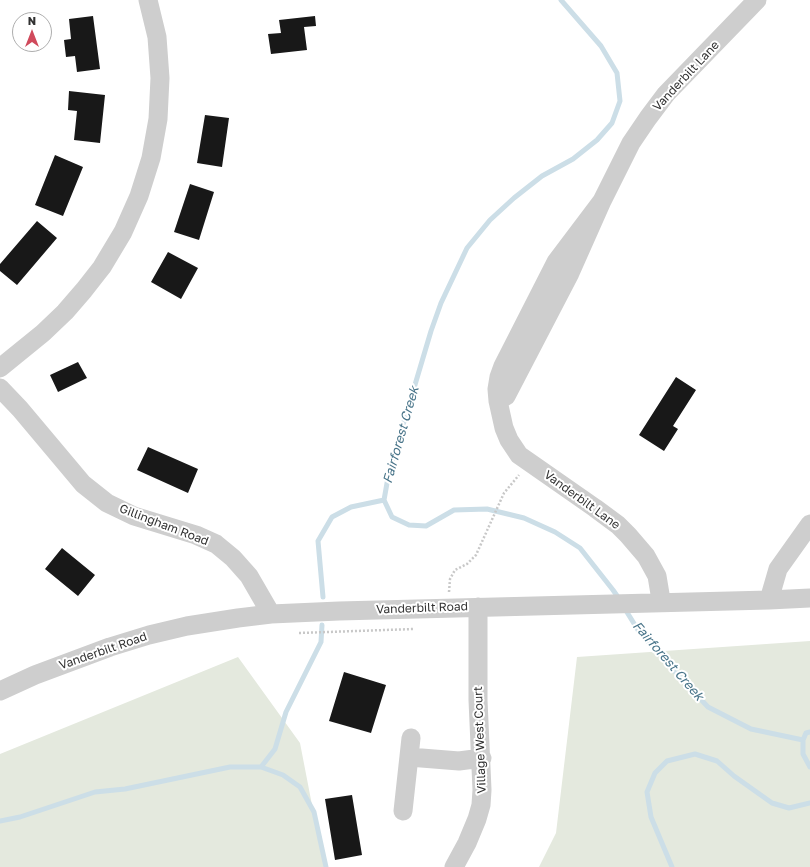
<!DOCTYPE html>
<style>
body{margin:0}
#map{position:relative;width:810px;height:867px;overflow:hidden;background:#fff;font-family:"Golos Text",sans-serif}
canvas{display:block}
.north{position:absolute;left:12px;top:12px;width:40px;height:40px;box-sizing:border-box;background:#fff;border:1px solid #adadad;border-radius:50%;rotate:0deg;font-size:11px;font-weight:700;line-height:16px;text-align:center;color:#313131}
.north::after{content:'';display:block;margin:auto;width:14px;height:18px;background:#d04a5c;clip-path:polygon(50% 0,100% 100%,50% 72%,0 100%)}
</style>
<div id="map">
<canvas width="810" height="867"></canvas>
<div class="north">N</div>
</div>
<script>
const g = document.querySelector('canvas').getContext('2d');
g.lineJoin = 'round';
function fill(path, color) {
  g.fillStyle = color;
  g.fill(path, 'evenodd');
}
function poly(rows) {
  const path = new Path2D();
  for (const r of rows) {
    path.moveTo(r[0], r[1]);
    for (let i = 2; i < r.length; i += 2) path.lineTo(r[i], r[i + 1]);
  }
  return path;
}
function stroke(path, color, width, dash) {
  g.strokeStyle = color;
  g.lineWidth = width;
  g.lineCap = dash ? 'butt' : 'round';
  g.setLineDash(dash || []);
  g.stroke(path);
}
function drawText(font, color, halo, rows, align = 'center') {
  g.font = font + ' "Golos Text",sans-serif';
  g.lineWidth = 4;
  g.setLineDash([]);
  g.textBaseline = 'middle';
  g.strokeStyle = halo;
  g.fillStyle = color;
  for (const [text, x, y, turn = 0] of rows) {
    g.save();
    g.translate(x, y);
    g.rotate((+turn || 0) * Math.PI / 180);
    g.textAlign = isNaN(turn) ? turn : align;
    if (halo) g.strokeText(text, 0, 0);
    g.fillText(text, 0, 0);
    g.restore();
  }
}
fill(poly([
 [810,641,810,867,539,867,556,833,577,657],
 [238,657,300,743,324,867,0,867,0,754]
]), '#e4e9de');
stroke(poly([
 [561,0,601,46,617,73,620,101,612,123,597,140,573,159,542,176,514,198,490,220,467,248,441,303,431,331,389,472,384,500,392,517,409,525,426,526,454,510,487,509,524,518,555,532,580,548,613,590,620,600],
 [323,597,318,541,332,517,351,507,384,500],
 [625,609,638,630,678,675,708,707,751,729,803,740],
 [810,732,806,733,803,740,803,754,810,767],
 [261,767,275,749,286,712,321,642,322,625],
 [0,821,20,817,95,792,125,789,230,767,261,767,283,775,300,787,314,812,326,867],
 [672,867,651,817,647,792,655,773,667,761,695,754,717,761,734,776,772,803,789,808,810,803]
]), '#ccdee7', 5);
fill(poly([
 [93,16,100,69,77,72,75,56,66,57,64,40,71,39,69,19],
 [315,16,316,26,304,27,307,50,271,54,268,34,281,33,279,20],
 [69,91,105,95,100,143,74,140,77,111,68,110],
 [205,115,229,118,222,167,197,163],
 [55,155,83,167,63,216,35,205],
 [190,184,214,192,199,240,174,232],
 [37,221,57,238,17,285,0,271,0,264],
 [168,252,198,268,181,299,151,282],
 [78,362,87,378,58,392,50,375],
 [676,377,696,390,673,426,678,429,664,451,639,435],
 [148,447,198,469,188,493,137,470],
 [62,548,95,575,78,596,45,569],
 [344,672,386,685,371,733,329,721],
 [352,795,362,855,335,860,325,799]
]), '#181818');
stroke(poly([
 [449,592,450,579,455,570,467,564,476,555,504,493,519,475],
 [299,633,414,629]
]), '#c8c8c8', 2.5, [2, 2]);
stroke(poly([
 [602,201,556,262,503,366,499,377,497,389,498,401,504,428,509,440,519,455,595,508,618,525,628,535,646,556,657,576,660,594,658,603],
 [0,368,43,333,65,312,84,290,102,267,123,232,139,196,151,158,158,119,160,78,157,37,148,0],
 [0,388,20,409,83,484,107,503,134,516,196,535,216,544,233,558,249,576,271,614],
 [498,401,506,396,570,273,602,201,631,143,648,118,666,94,757,0],
 [769,600,810,598],
 [0,691,35,675,110,647,149,635,187,626,238,618,271,614,339,611,769,600,778,569,810,524],
 [409,757,459,761,482,758],
 [403,811,411,738],
 [454,867,467,843,477,819,481,805,482,790,478,700,478,607]
]), '#cecece', 19);
drawText('12px', '#313131', '#fff', [
 ["Vanderbilt Lane",686,76,-47],
 ["Vanderbilt Lane",582,500,36],
 ["Gillingham Road",164,525,21],
 ["Vanderbilt Road",422,608,-2],
 ["Vanderbilt Road",103,651,-19],
 ["Village West Court",480,740,-92]
]);
drawText('italic 13px', '#487489', '#fff', [
 ["Fairforest Creek",401,435,-74],
 ["Fairforest Creek",668,661,49]
]);
</script>
